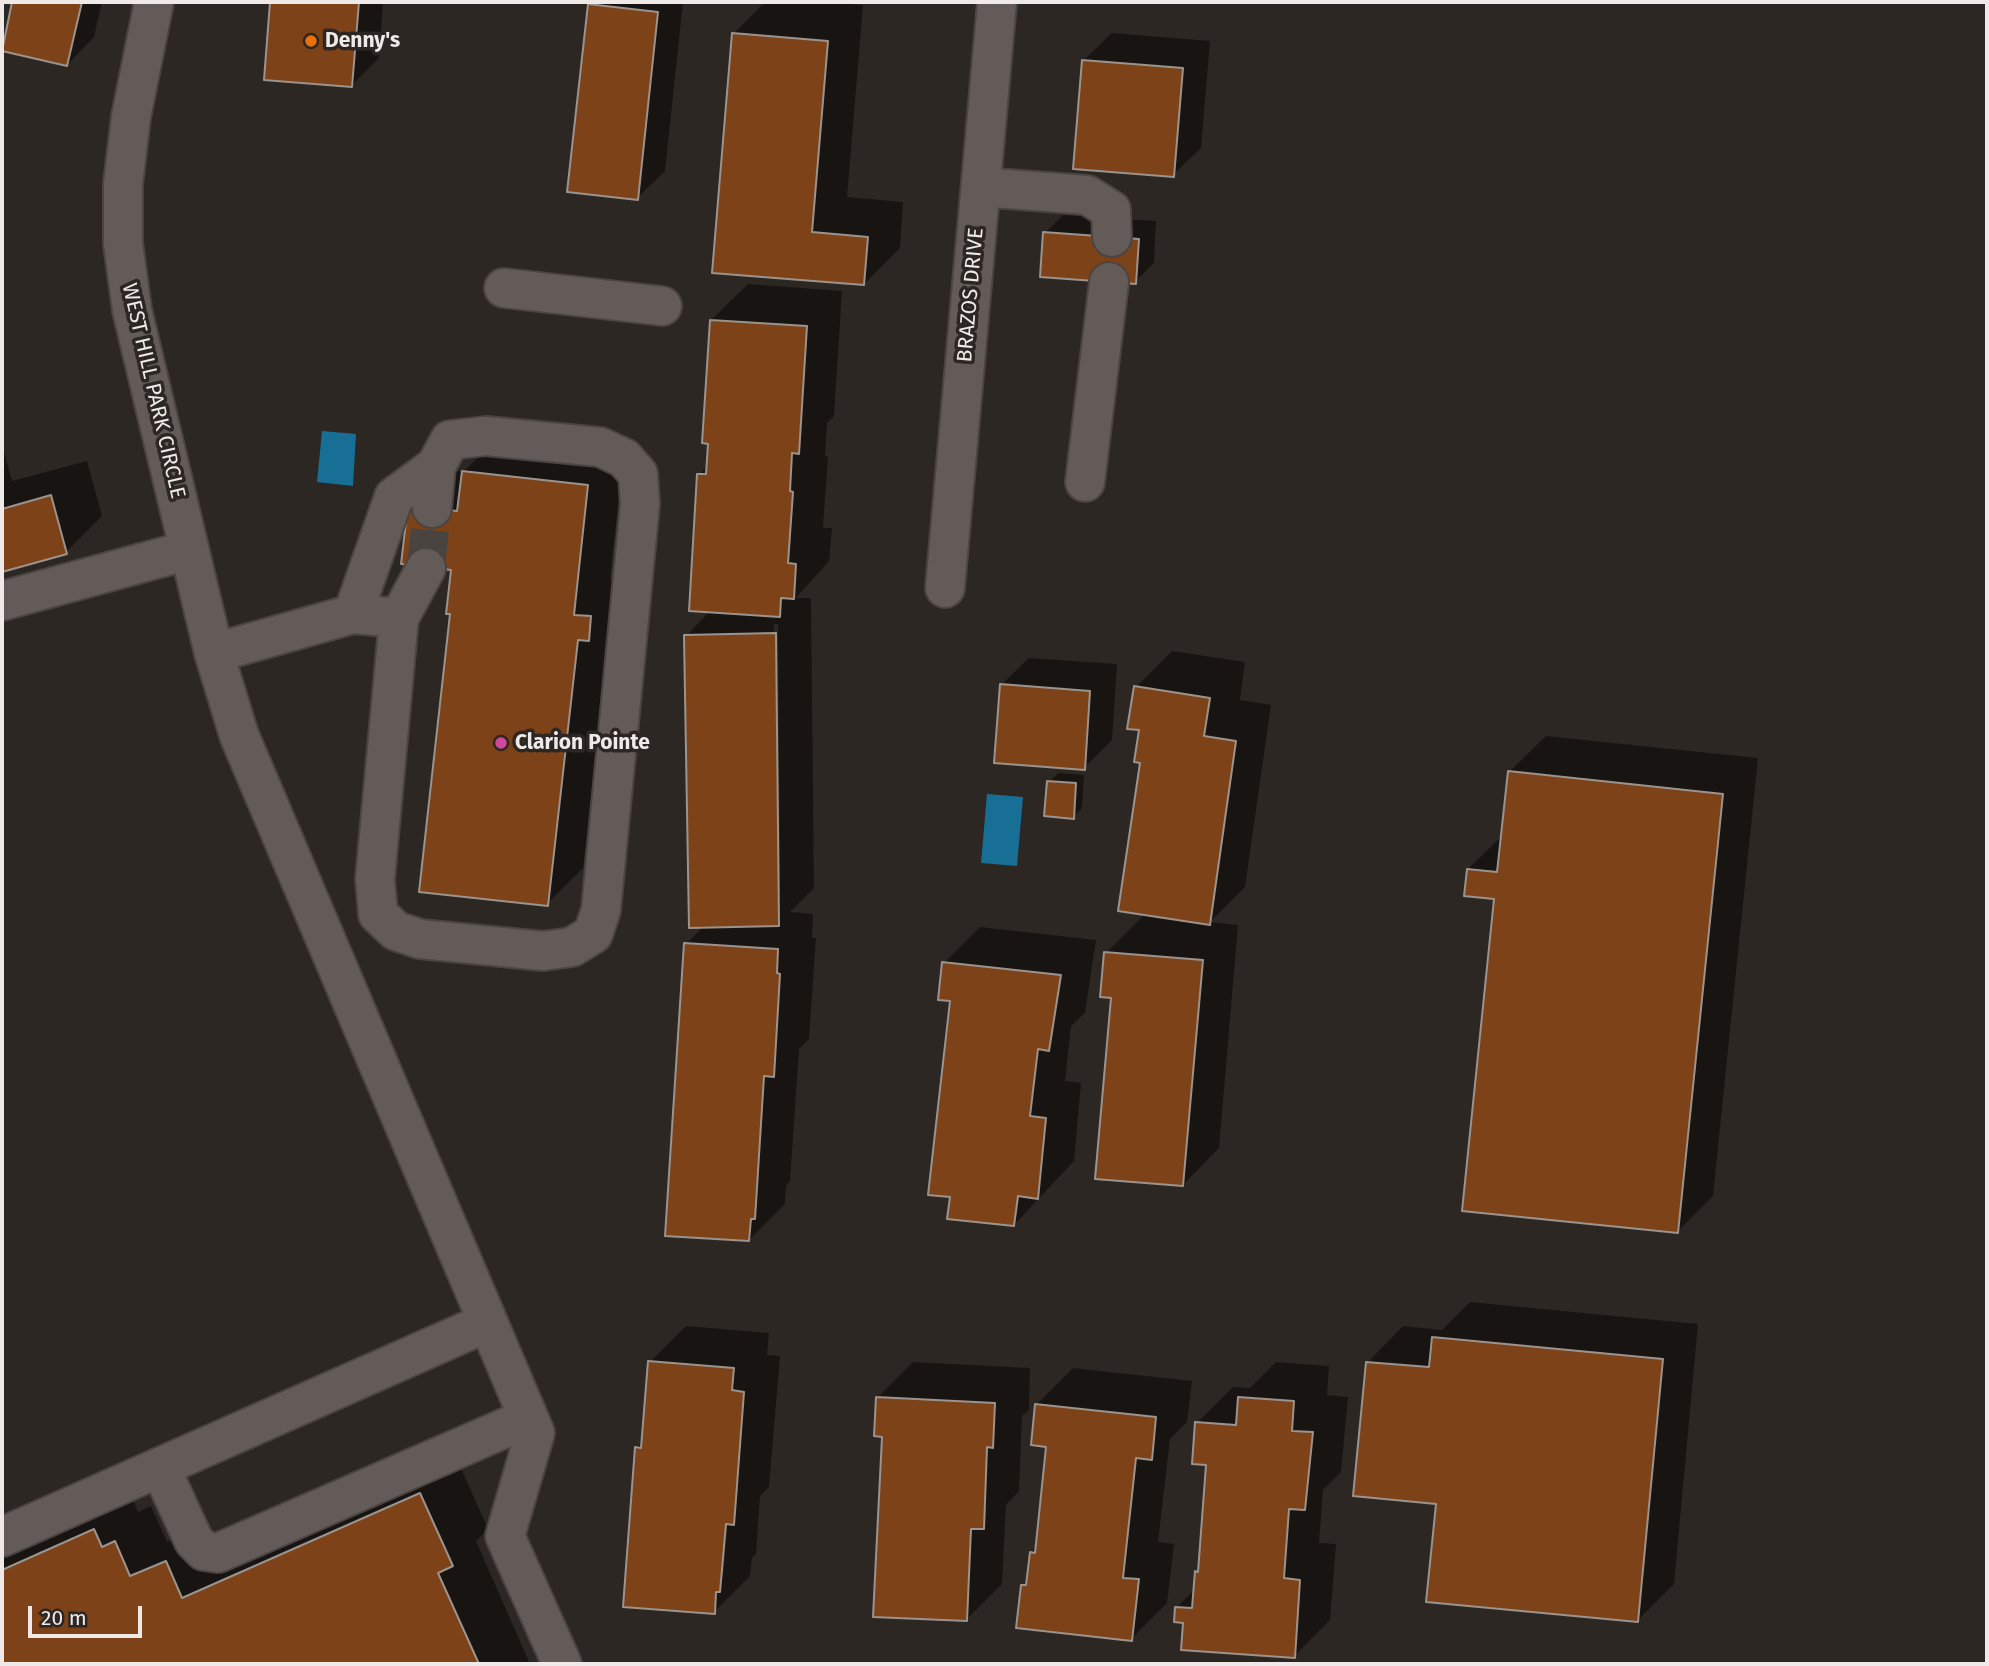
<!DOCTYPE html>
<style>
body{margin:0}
#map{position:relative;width:1989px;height:1666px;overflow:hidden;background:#2d2723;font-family:"Fira Sans",sans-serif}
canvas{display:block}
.frame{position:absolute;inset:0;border:4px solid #efeae8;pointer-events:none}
.scale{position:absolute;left:28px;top:1606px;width:114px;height:32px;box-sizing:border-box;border:4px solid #efeae8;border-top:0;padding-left:9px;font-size:21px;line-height:24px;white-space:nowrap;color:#efeae8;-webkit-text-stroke:5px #2d2723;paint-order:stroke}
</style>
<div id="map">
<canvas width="1989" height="1666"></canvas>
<div class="frame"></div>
<div class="scale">20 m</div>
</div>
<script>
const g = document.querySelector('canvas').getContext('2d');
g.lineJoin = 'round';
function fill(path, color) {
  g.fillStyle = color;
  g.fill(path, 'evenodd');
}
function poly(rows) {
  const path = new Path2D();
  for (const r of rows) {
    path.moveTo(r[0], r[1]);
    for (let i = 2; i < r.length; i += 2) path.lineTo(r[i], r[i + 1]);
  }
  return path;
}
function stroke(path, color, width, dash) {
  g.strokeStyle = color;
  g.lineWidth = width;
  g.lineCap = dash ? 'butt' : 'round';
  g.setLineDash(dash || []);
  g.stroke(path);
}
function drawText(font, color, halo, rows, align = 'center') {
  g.font = font + ' "Fira Sans",sans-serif';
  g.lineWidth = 7;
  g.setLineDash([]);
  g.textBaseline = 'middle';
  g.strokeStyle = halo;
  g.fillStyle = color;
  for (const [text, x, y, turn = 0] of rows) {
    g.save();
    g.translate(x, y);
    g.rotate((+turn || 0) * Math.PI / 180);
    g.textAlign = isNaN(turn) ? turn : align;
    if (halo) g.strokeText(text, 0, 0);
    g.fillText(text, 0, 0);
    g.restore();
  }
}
fill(poly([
 [322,431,356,434,353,486,317,482],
 [987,794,1023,797,1017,866,981,863]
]), '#176f95');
fill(poly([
 [14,2,102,2,94,37,67,65,3,50],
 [272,2,383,2,379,58,352,85,266,79],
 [592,2,683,2,665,171,637,198,589,5],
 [765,2,823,2,863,5,847,197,903,202,900,248,864,284,714,271,733,34],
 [1112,33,1210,41,1201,148,1173,175,1084,60],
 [1063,215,1156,221,1154,263,1135,282,1045,233],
 [748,284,842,291,834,416,827,423,825,456,828,456,823,528,832,528,829,561,796,598,811,598,814,888,790,912,813,914,812,938,816,938,809,1039,799,1049,790,1181,786,1186,785,1204,749,1240,686,944,705,925,686,636,710,611,699,475,708,466,711,320],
 [774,624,778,624,780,891,776,891],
 [500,436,624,450,610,579,626,581,612,615,583,868,547,904,452,612,453,568,445,470,463,472],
 [2,445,12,481,87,461,102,516,66,552,2,570],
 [1172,651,1245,662,1240,700,1271,705,1245,887,1210,922,1238,925,1219,1148,1183,1185,1113,996,1106,953,1145,914,1142,761,1136,687],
 [1029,658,1117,664,1112,740,1084,768,1001,685],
 [1546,736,1758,758,1713,1196,1677,1232,1496,898,1468,869,1503,835,1509,772],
 [1058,773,1084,775,1082,808,1073,817,1049,782],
 [980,927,1096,940,1085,1013,1071,1026,1065,1081,1081,1083,1074,1161,1014,1225,952,1196,952,1000,944,963],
 [1470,1302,1698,1324,1674,1584,1638,1620,1438,1503,1367,1363,1403,1326,1442,1330],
 [686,1326,769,1333,767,1355,780,1356,769,1487,760,1496,756,1554,752,1558,750,1576,714,1612,637,1448,643,1441,650,1362],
 [725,1515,728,1515,723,1576,720,1576],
 [913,1362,1030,1368,1029,1410,1022,1416,1019,1491,1006,1505,1002,1584,966,1620,877,1398],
 [1276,1362,1329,1366,1327,1395,1348,1397,1341,1472,1323,1490,1319,1543,1336,1544,1330,1620,1294,1656,1184,1622,1177,1607,1195,1589,1196,1572,1200,1568,1208,1464,1197,1423,1233,1387,1250,1388],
 [1073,1368,1192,1381,1187,1422,1170,1439,1158,1542,1174,1544,1167,1603,1131,1639,1022,1586,1028,1580,1031,1553,1037,1546,1048,1445,1037,1404],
 [457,1459,488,1529,476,1541,530,1664,2,1664,2,1552,130,1494,138,1512,151,1506,167,1542,202,1526,219,1563]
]), '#0007');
const building = poly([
 [12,2,82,2,67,66,2,51,12,2],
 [270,2,359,2,352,87,264,80,270,2],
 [588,4,658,12,638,200,567,192,588,4],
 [732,33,828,41,812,232,868,237,864,285,712,273,732,33],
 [1082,60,1183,68,1174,177,1073,169,1082,60],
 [1043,232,1139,239,1136,284,1040,277,1043,232],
 [710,320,807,326,799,454,792,453,790,491,793,492,788,563,796,564,794,599,781,598,780,617,689,611,697,474,706,474,708,444,702,443,710,320],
 [462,471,588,485,574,615,591,616,589,641,578,640,548,906,419,892,450,614,446,614,451,570,401,564,408,505,457,511,462,471],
 [51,495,67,554,2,572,2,509,51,495],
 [776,633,779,926,689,928,684,635,776,633],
 [1000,684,1090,691,1085,770,994,763,1000,684],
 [1134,686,1210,698,1204,736,1236,741,1210,925,1118,911,1140,763,1134,762,1139,730,1127,729,1134,686],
 [1508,771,1723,794,1678,1233,1462,1211,1494,899,1464,896,1467,869,1497,872,1508,771],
 [1047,781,1076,783,1074,819,1044,816,1047,781],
 [684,943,778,949,777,973,780,974,774,1077,764,1076,755,1219,751,1219,749,1241,665,1236,684,943],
 [1104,952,1203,960,1183,1186,1095,1179,1111,998,1100,997,1104,952],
 [942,962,1061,975,1049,1051,1038,1049,1030,1116,1046,1118,1038,1199,1018,1196,1014,1226,947,1219,950,1197,928,1195,950,1001,938,1000,942,962],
 [1432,1337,1663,1359,1638,1622,1426,1602,1436,1504,1353,1496,1366,1362,1429,1367,1432,1337],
 [648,1361,734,1368,732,1390,744,1392,734,1525,726,1524,720,1592,716,1592,715,1614,623,1607,635,1447,641,1448,648,1361],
 [876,1397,995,1403,993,1448,987,1447,984,1529,971,1529,967,1621,873,1617,882,1437,874,1436,876,1397],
 [1238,1397,1294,1401,1292,1431,1313,1432,1305,1510,1289,1509,1284,1578,1300,1580,1295,1658,1181,1650,1183,1623,1174,1622,1175,1607,1192,1608,1195,1571,1198,1572,1206,1465,1192,1464,1195,1422,1236,1425,1238,1397],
 [1035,1404,1156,1417,1152,1460,1136,1458,1123,1578,1139,1579,1132,1641,1016,1628,1021,1585,1026,1585,1030,1552,1035,1553,1046,1447,1031,1445,1035,1404],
 [420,1493,453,1566,438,1573,479,1664,2,1664,2,1570,94,1529,102,1547,115,1541,130,1576,166,1561,182,1598,420,1493]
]);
fill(building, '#7d4217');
stroke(building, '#9b938e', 2);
stroke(poly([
 [426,568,432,508]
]), '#4a4441', 38, [38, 19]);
const minor = poly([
 [154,2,131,117,123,184,123,243,132,310,214,653],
 [981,187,1087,195,1111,210,1112,237],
 [504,288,662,306],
 [1085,482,1109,282],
 [432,508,436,466,450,440,486,436,600,447,624,458,638,474,640,504,601,910,593,934,572,947,543,951,420,939,396,931,378,914,375,879,399,618,353,614,214,653,239,735,535,1433,505,1536,562,1664],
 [945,588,997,2],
 [2,601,189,550],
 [353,614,394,497,436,466],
 [399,618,426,568],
 [160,1467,194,1541,204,1551,218,1553,528,1418],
 [2,1537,488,1322]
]);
stroke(minor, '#4a4442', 42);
stroke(minor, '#635b57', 38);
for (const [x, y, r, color] of [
 [311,41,7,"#e8710a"],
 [501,743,7,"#d1479c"]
]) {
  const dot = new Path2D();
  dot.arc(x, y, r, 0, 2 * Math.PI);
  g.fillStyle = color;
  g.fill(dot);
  stroke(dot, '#2d2723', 2.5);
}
drawText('bold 21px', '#efeae8', '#2d2723', [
 ["Denny's",325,41],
 ["Clarion Pointe",515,743]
], 'left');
drawText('21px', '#efeae8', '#2d2723', [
 ["BRAZOS DRIVE",971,295,-85],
 ["WEST HILL PARK CIRCLE",153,391,77]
]);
</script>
